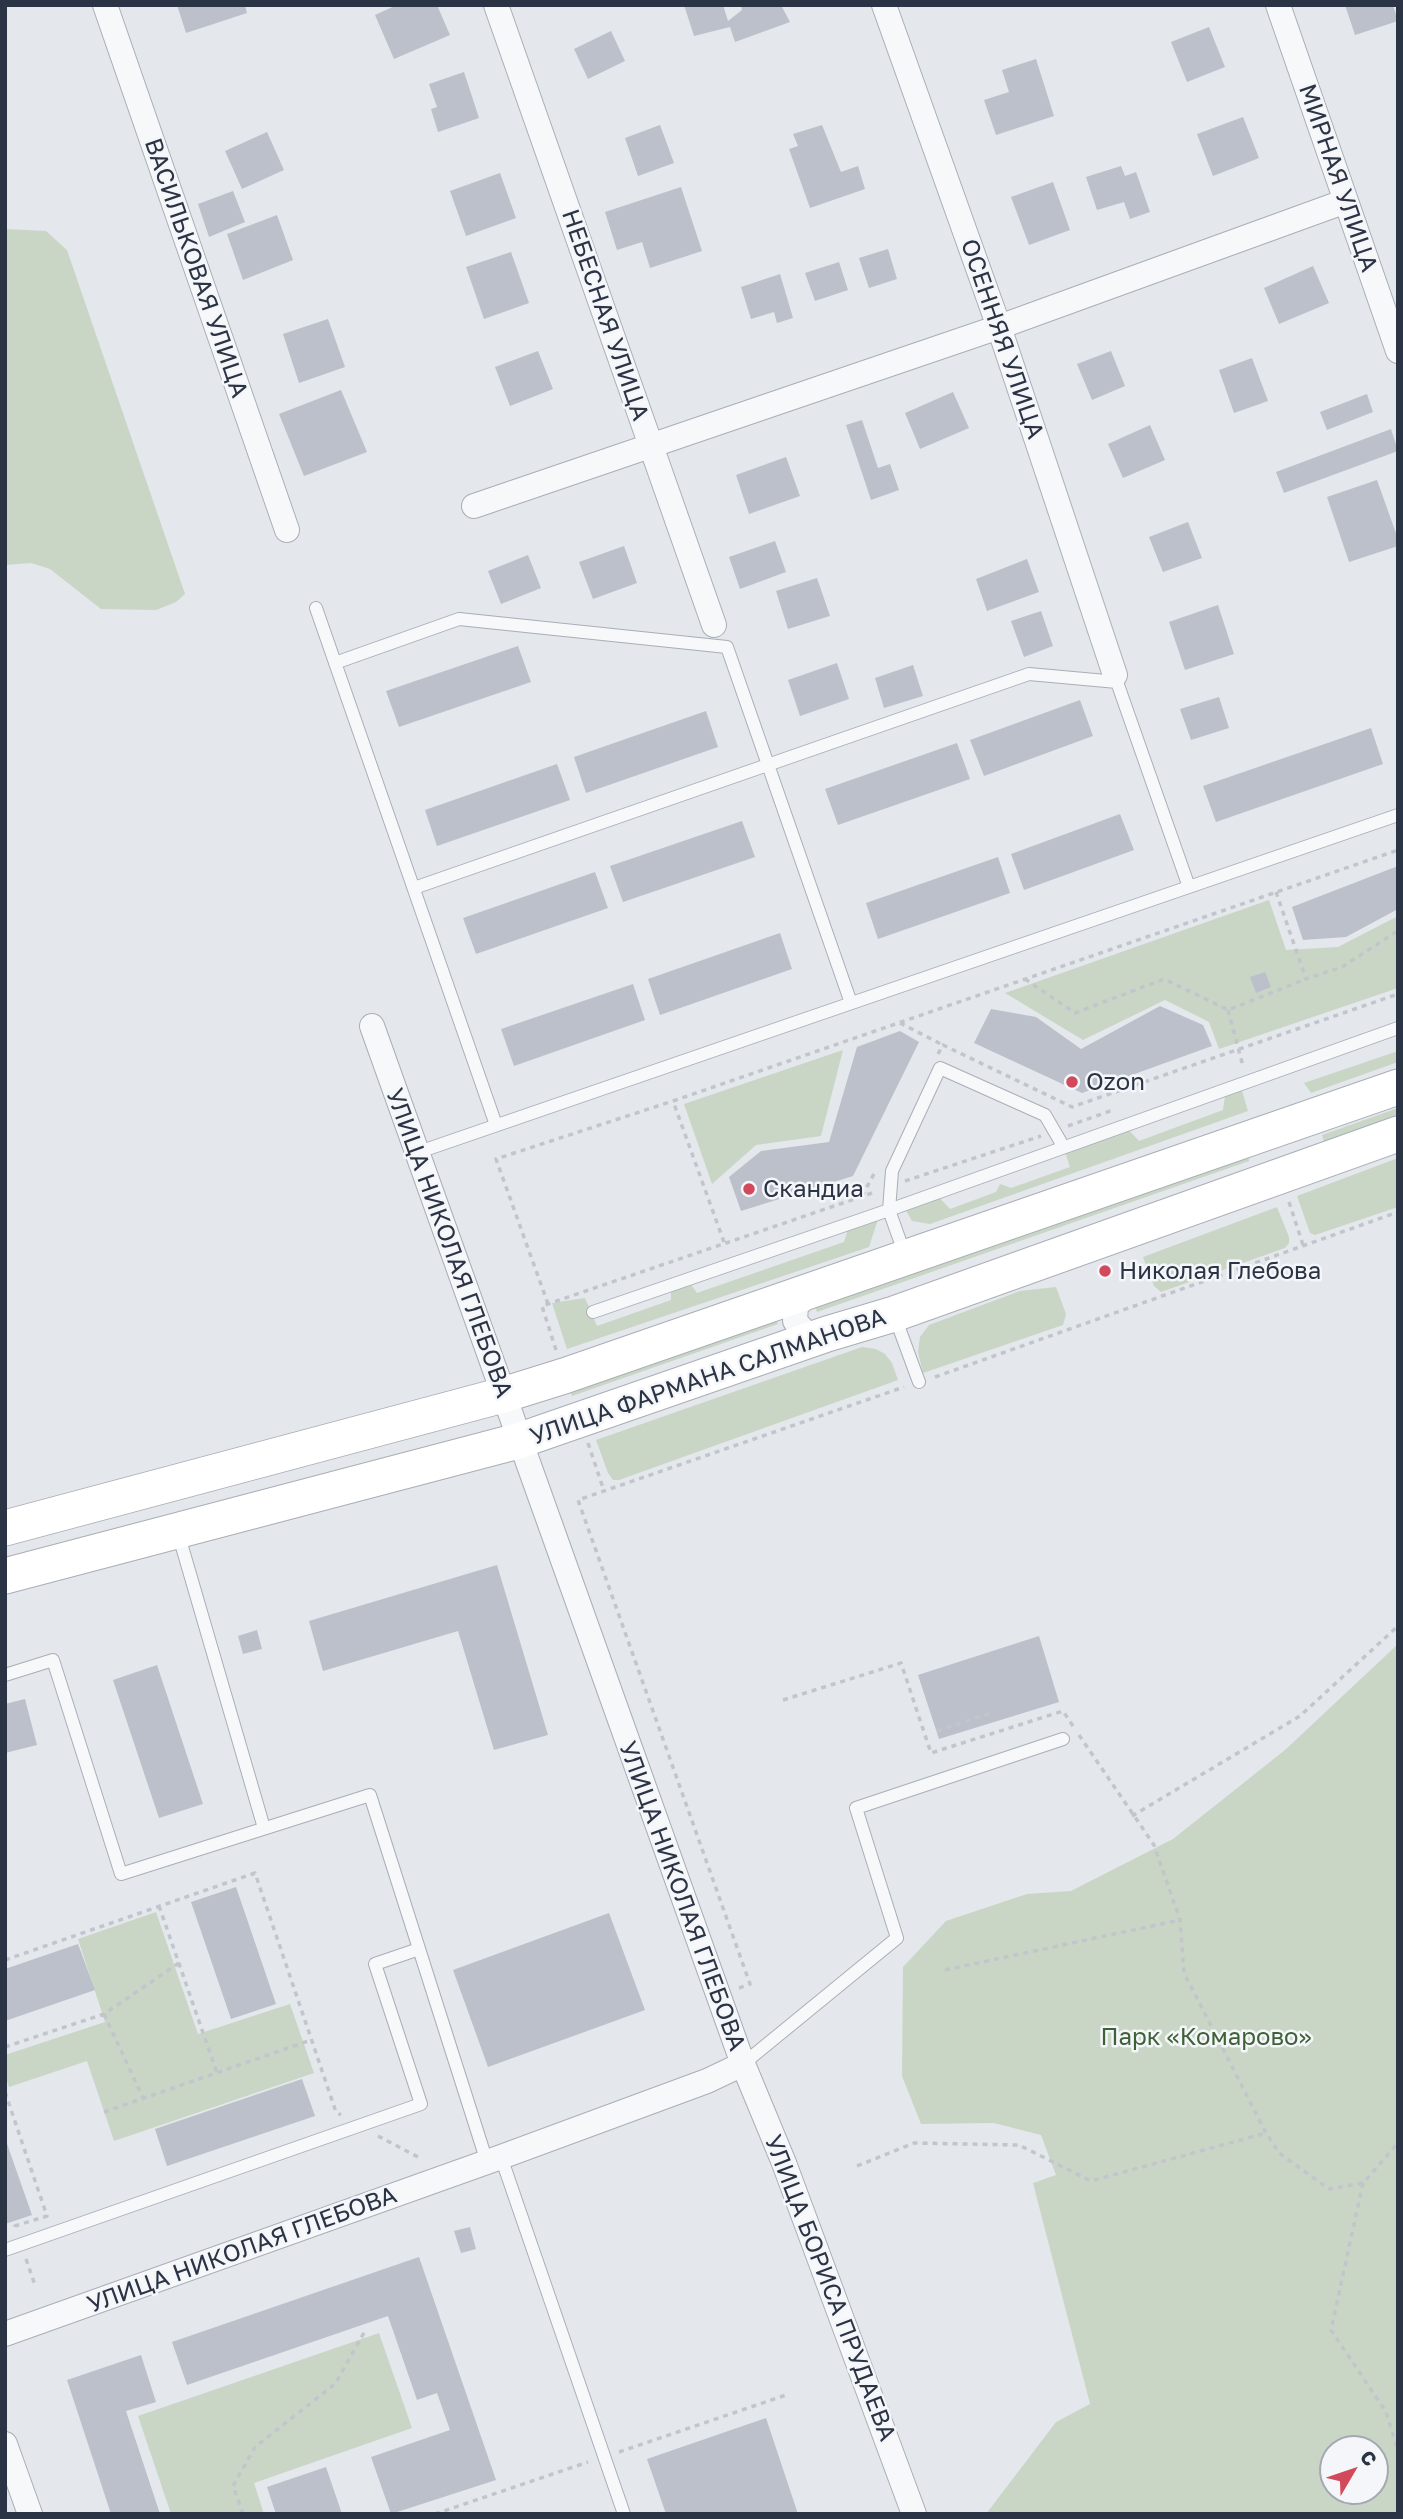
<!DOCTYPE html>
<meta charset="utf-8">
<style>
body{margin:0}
#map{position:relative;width:1403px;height:2519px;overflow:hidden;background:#e4e7ec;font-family:"Golos Text",sans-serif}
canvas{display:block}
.frame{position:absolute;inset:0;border:7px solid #2b3445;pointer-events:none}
.north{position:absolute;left:1319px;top:2435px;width:70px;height:70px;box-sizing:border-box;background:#f4f6f9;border:2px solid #a4a8b1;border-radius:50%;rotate:51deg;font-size:19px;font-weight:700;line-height:28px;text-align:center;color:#2b3445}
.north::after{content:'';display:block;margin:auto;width:24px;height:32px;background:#d1495b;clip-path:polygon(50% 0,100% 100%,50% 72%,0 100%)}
</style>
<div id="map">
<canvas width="1403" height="2519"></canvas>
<div class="frame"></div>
<div class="north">С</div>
</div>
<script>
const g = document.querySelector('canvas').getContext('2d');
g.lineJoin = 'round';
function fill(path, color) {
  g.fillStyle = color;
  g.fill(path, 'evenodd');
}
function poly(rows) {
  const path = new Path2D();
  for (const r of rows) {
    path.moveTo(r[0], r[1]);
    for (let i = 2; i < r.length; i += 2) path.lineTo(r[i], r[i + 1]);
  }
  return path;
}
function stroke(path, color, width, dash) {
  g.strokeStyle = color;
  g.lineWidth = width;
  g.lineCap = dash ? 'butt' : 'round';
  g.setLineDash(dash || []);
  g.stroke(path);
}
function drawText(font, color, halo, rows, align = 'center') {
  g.font = font + ' "Golos Text",sans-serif';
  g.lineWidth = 5;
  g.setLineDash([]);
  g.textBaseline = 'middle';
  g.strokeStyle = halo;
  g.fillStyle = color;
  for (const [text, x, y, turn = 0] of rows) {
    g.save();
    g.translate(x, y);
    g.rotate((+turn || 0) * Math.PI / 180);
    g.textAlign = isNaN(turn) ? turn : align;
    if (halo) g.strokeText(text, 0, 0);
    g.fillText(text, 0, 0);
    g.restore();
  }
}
fill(poly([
 [5,229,46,231,67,250,185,594,176,602,156,610,101,609,50,569,31,563,5,565],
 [1269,900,1286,950,1338,947,1398,916,1398,988,1219,1049,1209,1022,1165,1000,1083,1040,1005,993],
 [843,1050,821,1136,756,1145,712,1184,684,1104],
 [1398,1051,1398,1062,1311,1093,1304,1083],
 [1240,1084,1248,1111,930,1224,912,1221,903,1205,935,1193,950,1209,996,1192,1000,1184,1011,1188,1070,1167,1063,1146,1124,1125,1139,1141,1223,1110,1226,1089],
 [1398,1108,1398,1116,1324,1142,1322,1135],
 [1248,1151,1249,1161,817,1312,814,1303],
 [1398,1158,1398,1207,1315,1235,1310,1233,1297,1196],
 [1277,1207,1289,1237,1289,1243,1285,1248,1161,1292,1154,1286,1143,1257],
 [880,1213,869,1247,567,1349,552,1303,585,1298,597,1326,671,1300,671,1284,687,1279,697,1293,844,1242,850,1223],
 [1056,1287,1066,1314,1063,1325,923,1373,918,1352,920,1337,929,1325,1020,1291],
 [775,1318,778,1324,572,1396,568,1387],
 [862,1347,876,1349,885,1354,892,1363,898,1380,619,1480,613,1480,608,1473,596,1440],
 [1398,1644,1398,2514,986,2514,1056,2422,1090,2404,1033,2183,1056,2175,1041,2135,994,2123,921,2124,902,2076,903,1967,946,1921,1027,1894,1071,1891,1173,1839,1285,1750],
 [1333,2449,1375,2449,1375,2491,1333,2491],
 [156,1912,198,2034,290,2004,314,2073,114,2141,87,2061,9,2087,5,2075,5,2055,105,2022,78,1939],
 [379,2333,412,2428,254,2483,264,2514,171,2514,138,2416]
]), '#c9d6c5');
fill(poly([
 [177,5,245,5,247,13,186,33],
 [397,5,437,5,450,35,394,59,375,15],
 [684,5,723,5,728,21,742,10,741,5,781,5,790,22,735,42,730,27,694,36],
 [1345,5,1393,5,1398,21,1355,35],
 [1209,27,1225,67,1187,82,1171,42],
 [611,31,625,61,588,79,574,49],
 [1036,59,1054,116,996,135,984,100,1009,92,1002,70],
 [464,72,479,118,438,132,431,109,437,107,429,84],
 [1243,117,1259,158,1213,176,1197,134],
 [660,125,674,163,638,176,625,138],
 [822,125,841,172,858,166,865,189,810,208,789,149,798,146,793,134],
 [267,132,284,170,242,189,225,151],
 [1121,166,1125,176,1136,172,1150,212,1130,219,1124,202,1097,210,1086,177],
 [500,173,516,218,466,236,450,191],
 [1053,182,1070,230,1029,245,1011,197],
 [681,187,702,251,650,268,642,242,617,250,605,212],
 [233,191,245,222,209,237,198,204],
 [277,215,293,260,243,280,227,234],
 [888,249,897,279,869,288,859,258],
 [511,252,529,303,484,319,466,267],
 [839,262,848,290,815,301,805,273],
 [1313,266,1329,303,1279,324,1264,288],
 [780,274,793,318,777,323,774,312,751,319,741,287],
 [328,319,345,367,299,383,283,334],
 [538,351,553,389,510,406,495,367],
 [1111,351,1125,386,1092,400,1077,364],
 [1252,358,1268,401,1234,413,1219,370],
 [341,390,367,452,304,476,279,414],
 [953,392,969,428,920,449,905,413],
 [1367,394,1373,412,1327,430,1320,412],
 [862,420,878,468,890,464,899,490,871,500,846,425],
 [1150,425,1165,460,1123,478,1108,444],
 [1391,429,1398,451,1284,493,1276,472],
 [786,457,800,496,749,514,736,475],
 [1377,480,1398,539,1398,546,1349,562,1327,497],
 [1188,522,1202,558,1163,572,1149,537],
 [775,541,786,572,740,589,729,557],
 [624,546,637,583,593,599,579,562],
 [528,555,541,588,501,604,488,571],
 [1027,559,1039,592,987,611,976,579],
 [817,578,830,616,788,629,776,591],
 [1218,605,1234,654,1185,670,1169,622],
 [1041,611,1053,646,1024,657,1011,621],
 [518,646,531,682,399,727,386,691],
 [837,663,849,699,800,716,788,680],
 [913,665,923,696,884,708,875,678],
 [1219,697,1229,728,1191,740,1180,709],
 [1080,700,1093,736,984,776,970,740],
 [706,711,718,747,586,793,574,757],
 [1371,728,1383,764,1216,822,1203,786],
 [957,743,970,779,838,825,825,789],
 [557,764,570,800,437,846,425,810],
 [1120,814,1134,850,1024,890,1011,854],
 [742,821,755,857,623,902,610,866],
 [998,857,1010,893,878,939,866,903],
 [1398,866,1398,909,1346,937,1303,940,1292,907],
 [595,872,608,908,476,954,463,918],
 [780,933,792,969,660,1015,648,979],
 [1265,972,1271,987,1256,993,1250,977],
 [633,984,645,1020,514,1066,501,1029],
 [1160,1006,1203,1025,1212,1046,1082,1093,974,1043,991,1009,1036,1017,1081,1049],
 [900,1031,919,1042,853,1176,741,1211,729,1177,761,1151,829,1142,857,1047],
 [497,1565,548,1735,494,1750,458,1631,323,1671,309,1621],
 [257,1630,262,1649,243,1654,238,1636],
 [1039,1636,1059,1702,939,1739,918,1675],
 [157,1665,203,1804,159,1818,113,1680],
 [25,1699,37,1745,5,1753,5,1704],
 [236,1887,276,2004,231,2019,191,1902],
 [609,1913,645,2010,488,2067,453,1970],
 [78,1944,95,1990,5,2021,5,1969],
 [302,2079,315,2116,167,2166,155,2129],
 [5,2138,32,2215,5,2224],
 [470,2227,476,2249,461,2253,454,2231],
 [419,2257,496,2480,391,2514,371,2457,450,2430,437,2393,417,2400,388,2316,187,2385,172,2342],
 [141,2355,156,2402,126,2411,160,2514,111,2514,67,2380],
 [766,2418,798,2514,666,2514,647,2459],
 [326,2467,342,2514,276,2514,267,2487]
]), '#bbc0ca');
const lane = poly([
 [316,608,496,1125],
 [335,663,459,619,727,647,851,1003],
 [414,888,1029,674,1117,682,1189,887],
 [416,1153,1398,815],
 [905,1255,889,1210,892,1171,940,1068,1045,1115,1063,1146],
 [593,1312,889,1210,1398,1028],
 [895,1317,919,1382],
 [178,1533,264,1828],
 [5,1675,53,1660,121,1874,370,1795,487,2162],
 [743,2064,897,1938,856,1808,1063,1739],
 [501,2157,624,2514],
 [5,2250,421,2104,375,1964,419,1949]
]);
const street = poly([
 [105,5,287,530],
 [496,5,714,625],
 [884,5,999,327,1115,675],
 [1278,5,1398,351],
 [474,506,999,327,1346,201],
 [372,1026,743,2064,784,2163,914,2514],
 [812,1291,796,1306,795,1321,806,1333,827,1334],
 [5,2334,501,2157,707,2081,743,2064],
 [5,2444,30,2514]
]);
const secondary = poly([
 [5,1528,503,1395,564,1376,1398,1087],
 [5,1576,518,1441,827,1334,894,1314,1398,1134]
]);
stroke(lane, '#a9aeb7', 14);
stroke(street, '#a9aeb7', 26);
stroke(secondary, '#a9aeb7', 37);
stroke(poly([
 [1276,892,1306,979,1342,967,1396,932,1398,933],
 [1025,979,1075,1013,1164,979,1228,1010,1306,979],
 [1228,1010,1243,1066],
 [900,1023,943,1045],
 [938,1054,943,1045,1072,1107,1398,994],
 [1068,1126,1113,1110],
 [905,1181,1041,1136],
 [862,1196,875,1172],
 [1289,1202,1303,1245],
 [724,1242,673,1101,1398,850],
 [548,1304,496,1159,673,1101],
 [556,1350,542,1306,875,1192],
 [935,1377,1398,1212],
 [588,1443,604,1491],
 [783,1700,901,1663,931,1753,1063,1711,1073,1726],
 [937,1731,991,1713],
 [1079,1735,1154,1845,1180,1920,1184,1973,1266,2133,1279,2153,1329,2189,1363,2183,1398,2143],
 [1132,1816,1300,1716,1398,1626],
 [159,1906,217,2073],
 [5,1960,255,1873,336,2112,341,2115],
 [945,1970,1180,1920],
 [739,1988,750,1984,578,1500,904,1387],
 [104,2014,143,2098],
 [5,2047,104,2014,179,1963],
 [5,2092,47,2216,15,2226,16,2231],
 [104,2112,311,2040],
 [378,2136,418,2157],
 [857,2166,914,2143,1019,2145,1091,2181,1266,2133],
 [1363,2183,1331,2330,1386,2412,1398,2451],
 [26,2259,35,2285],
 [619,2452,786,2395],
 [243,2514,233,2486,255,2447,335,2384,365,2331],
 [435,2514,588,2462]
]), '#c2c5cb', 3.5, [5, 5]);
stroke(lane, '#f7f8fa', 12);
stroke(street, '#f7f8fa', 24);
stroke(secondary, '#fff', 35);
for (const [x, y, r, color] of [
 [1072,1082,7,"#d1495b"],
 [749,1189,7,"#d1495b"],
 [1105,1271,7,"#d1495b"]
]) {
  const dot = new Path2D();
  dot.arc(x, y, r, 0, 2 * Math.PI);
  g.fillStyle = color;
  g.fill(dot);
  stroke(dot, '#f4f6f9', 2.5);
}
drawText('24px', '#2b3445', '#f4f6f9', [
 ["МИРНАЯ УЛИЦА",1338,178,71],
 ["ВАСИЛЬКОВАЯ УЛИЦА",196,268,71],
 ["НЕБЕСНАЯ УЛИЦА",605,315,71],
 ["ОСЕННЯЯ УЛИЦА",1002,339,71],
 ["УЛИЦА НИКОЛАЯ ГЛЕБОВА",449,1243,70],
 ["УЛИЦА ФАРМАНА САЛМАНОВА",708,1377,-19],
 ["УЛИЦА НИКОЛАЯ ГЛЕБОВА",682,1896,70],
 ["УЛИЦА НИКОЛАЯ ГЛЕБОВА",242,2250,-20],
 ["УЛИЦА БОРИСА ПРУДАЕВА",830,2288,69]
]);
drawText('24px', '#2b3445', '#f4f6f9', [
 ["Ozon",1086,1082],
 ["Скандиа",763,1189],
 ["Николая Глебова",1119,1271]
], 'left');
drawText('24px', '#3f6138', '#f4f6f9', [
 ["Парк «Комарово»",1206,2037]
]);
</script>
